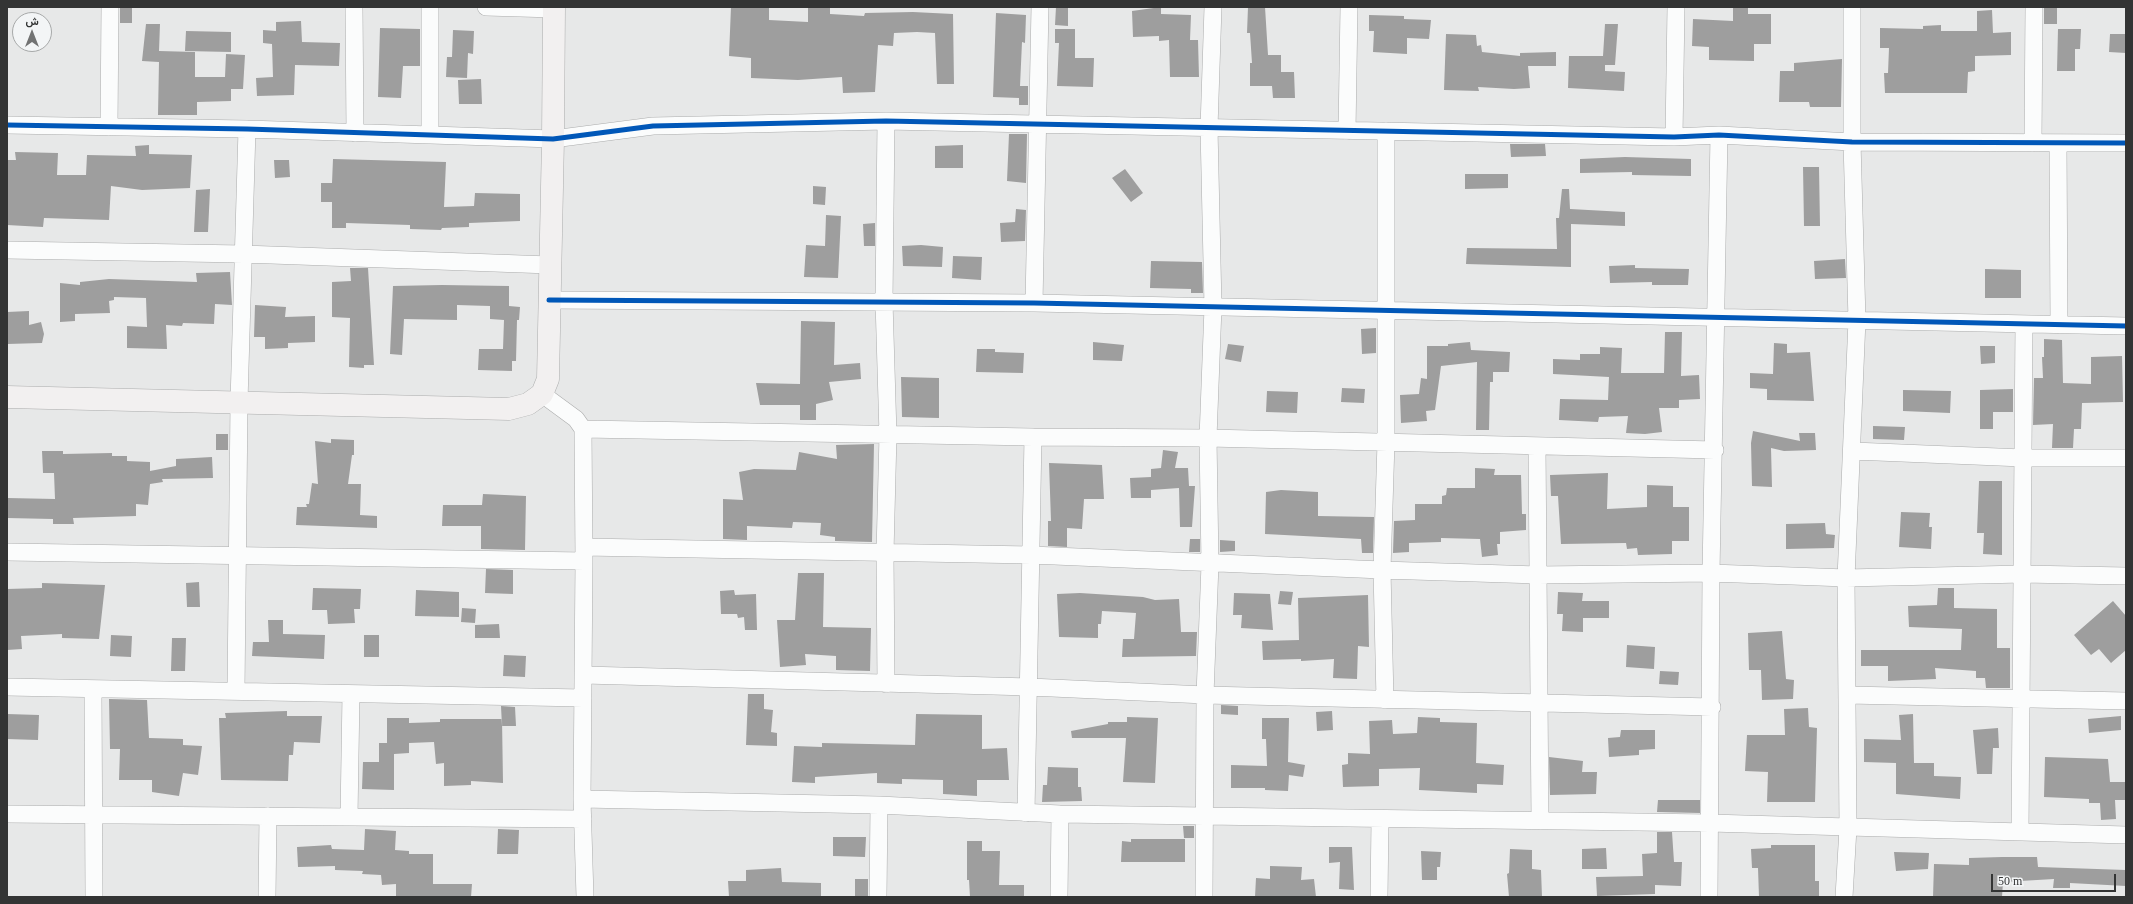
<!DOCTYPE html>
<meta charset="utf-8">
<style>
body{margin:0}
#map{position:relative;width:2133px;height:904px;overflow:hidden;background:#e7e8e8;font-family:"Times New Roman",Vazirmatn,serif}
canvas{display:block}
.frame{position:absolute;inset:0;border:8px solid #333434;pointer-events:none}
.north{position:absolute;left:12px;top:12px;width:40px;height:40px;box-sizing:border-box;background:#f3f5f6;border:1px solid #a6a8a8;border-radius:50%;rotate:0deg;font-size:11px;font-weight:700;line-height:16px;text-align:center;color:#333434}
.north::after{content:'';display:block;margin:auto;width:14px;height:18px;background:#727373;clip-path:polygon(50% 0,100% 100%,50% 72%,0 100%)}
.scale{position:absolute;left:1991px;top:874px;width:125px;height:18px;box-sizing:border-box;border:2px solid #333434;border-top:0;padding-left:5px;font-size:12px;line-height:14px;white-space:nowrap;color:#333434;-webkit-text-stroke:3px #f3f5f6;paint-order:stroke}
</style>
<div id="map">
<canvas width="2133" height="904"></canvas>
<div class="frame"></div>
<div class="north">ش</div>
<div class="scale">50 m</div>
</div>
<script>
const g = document.querySelector('canvas').getContext('2d');
g.lineJoin = 'round';
function fill(path, color) {
  g.fillStyle = color;
  g.fill(path, 'evenodd');
}
function poly(rows) {
  const path = new Path2D();
  for (const r of rows) {
    path.moveTo(r[0], r[1]);
    for (let i = 2; i < r.length; i += 2) path.lineTo(r[i], r[i + 1]);
  }
  return path;
}
function stroke(path, color, width, dash) {
  g.strokeStyle = color;
  g.lineWidth = width;
  g.lineCap = dash ? 'butt' : 'round';
  g.setLineDash(dash || []);
  g.stroke(path);
}
fill(poly([
 [120,7,132,7,132,23,120,23],
 [731,7,769,7,769,20,808,22,808,7,830,7,830,14,864,16,865,13,913,12,953,14,954,84,937,84,935,33,917,32,894,33,893,46,878,45,875,92,843,93,842,77,798,80,751,78,751,58,729,56],
 [1056,7,1068,7,1068,26,1055,25],
 [1161,7,1161,14,1191,15,1190,40,1198,40,1199,77,1170,77,1169,40,1159,41,1159,36,1133,37,1132,11],
 [1248,7,1265,7,1268,55,1281,55,1281,72,1294,72,1295,98,1273,98,1272,86,1250,86,1250,63,1252,63,1250,33,1247,33],
 [2044,7,2057,7,2057,24,2044,24],
 [1733,8,1748,8,1748,14,1771,14,1771,44,1754,44,1754,61,1709,60,1709,47,1692,46,1693,19,1733,21],
 [1992,10,1993,33,2011,32,2011,55,1975,56,1975,71,1968,72,1967,93,1885,93,1884,73,1888,73,1889,48,1880,48,1880,28,1923,29,1923,26,1941,25,1941,31,1977,31,1977,11],
 [996,13,1026,15,1025,43,1022,42,1020,86,1028,86,1028,105,1019,105,1019,94,1019,98,993,97],
 [1369,15,1404,16,1404,19,1431,20,1429,39,1407,38,1407,54,1373,52,1374,31,1369,31],
 [301,21,302,42,340,43,339,66,295,65,294,95,257,96,256,78,273,77,272,44,263,43,263,30,276,31,276,22],
 [146,24,160,24,159,51,195,52,195,77,225,77,226,54,245,55,243,89,231,89,231,101,197,102,197,115,158,115,159,62,142,61],
 [1605,24,1618,24,1615,65,1605,65,1605,71,1625,72,1624,91,1568,88,1569,56,1603,56],
 [380,28,420,29,420,66,403,66,401,98,378,97],
 [1055,29,1075,29,1075,58,1094,58,1093,87,1057,86,1059,43,1055,43],
 [2058,29,2081,29,2080,49,2075,49,2075,71,2057,71],
 [453,30,474,31,473,54,468,53,467,78,446,77,447,57,452,57],
 [186,31,231,32,231,52,185,51],
 [1446,34,1476,35,1477,46,1481,45,1482,52,1520,56,1520,53,1556,52,1556,66,1528,66,1530,88,1514,89,1478,87,1479,91,1444,90],
 [2110,34,2126,34,2126,53,2109,52],
 [1842,59,1841,107,1810,107,1809,102,1779,102,1780,71,1794,71,1794,63],
 [481,79,482,104,459,104,458,80],
 [1009,134,1027,134,1026,183,1007,181],
 [1510,144,1545,144,1546,156,1511,157],
 [149,145,149,154,192,155,190,188,142,190,111,186,109,220,44,218,43,227,7,225,7,160,16,160,15,152,58,153,57,175,86,175,87,155,136,156,135,146],
 [963,145,963,168,935,168,935,146],
 [1625,157,1691,159,1691,176,1632,175,1632,172,1580,173,1580,159],
 [333,159,446,162,444,207,474,206,475,193,520,194,520,221,469,223,469,227,442,228,441,230,410,229,410,225,346,223,346,228,332,228,332,202,321,202,321,183,332,183],
 [274,160,289,160,290,177,275,178],
 [1803,167,1819,167,1820,226,1804,226],
 [1125,169,1143,193,1131,202,1112,178],
 [1465,174,1508,174,1508,188,1465,189],
 [813,186,826,187,825,205,813,204],
 [210,189,208,232,194,232,196,190],
 [1562,189,1569,189,1570,209,1625,212,1625,226,1571,224,1571,267,1466,264,1467,248,1557,249,1556,218,1559,218],
 [1016,209,1026,210,1025,241,1001,242,1000,223,1015,222],
 [826,215,841,216,838,278,804,277,806,245,825,246],
 [875,223,875,246,864,246,863,224],
 [921,245,943,247,942,267,903,266,902,246],
 [953,256,982,257,981,280,952,278],
 [1845,259,1846,278,1815,279,1814,261],
 [1151,261,1202,262,1203,293,1191,293,1191,289,1150,288],
 [1635,265,1635,268,1689,269,1688,285,1652,285,1652,282,1610,283,1609,266],
 [350,268,368,268,374,365,364,365,364,368,349,367,350,318,332,317,332,282,351,281],
 [1985,269,2021,270,2021,298,1985,298],
 [230,272,232,305,215,304,214,324,183,323,182,326,166,325,167,349,127,348,127,326,147,327,146,298,114,297,114,300,109,301,110,313,75,314,75,321,60,322,60,283,80,285,80,282,109,279,197,282,196,273],
 [442,285,509,286,509,306,520,307,519,320,517,320,516,361,512,361,512,371,478,370,479,349,503,349,504,320,490,319,490,306,457,305,457,320,404,319,402,355,390,354,393,286],
 [255,305,286,307,285,317,315,316,315,342,288,343,288,348,265,349,265,337,254,337],
 [29,311,29,325,41,322,44,334,42,343,7,344,7,312],
 [801,321,835,322,834,365,860,363,861,379,829,382,833,400,816,404,816,420,800,420,800,405,760,405,756,383,800,384],
 [1376,328,1376,353,1362,354,1361,329],
 [1665,332,1682,332,1681,376,1699,375,1700,399,1679,400,1679,408,1659,408,1662,432,1645,434,1626,433,1628,416,1599,417,1598,422,1559,420,1560,399,1608,400,1609,377,1553,374,1553,359,1580,360,1580,354,1600,354,1600,347,1622,348,1621,373,1664,373],
 [2044,339,2062,340,2063,383,2091,384,2091,357,2122,356,2123,402,2082,403,2081,429,2074,429,2073,448,2052,448,2053,424,2033,425,2034,378,2043,378,2042,357,2044,357],
 [1093,342,1124,345,1122,361,1093,360],
 [1470,342,1471,350,1510,352,1509,372,1493,372,1493,382,1490,382,1489,430,1476,430,1477,362,1441,366,1435,410,1426,411,1427,421,1401,423,1400,395,1419,394,1421,378,1427,379,1427,346,1448,346,1448,344],
 [1774,343,1787,344,1787,353,1810,352,1814,401,1767,400,1767,389,1750,388,1750,373,1773,374],
 [1228,344,1244,346,1241,362,1225,359],
 [1980,346,1995,346,1995,363,1981,364],
 [977,349,995,349,995,352,1024,353,1023,373,976,372],
 [901,377,939,378,939,418,902,417],
 [1342,388,1365,389,1364,403,1341,402],
 [2013,389,2013,412,1993,412,1993,429,1980,429,1980,390],
 [1903,390,1951,391,1950,413,1903,411],
 [1267,391,1298,392,1297,413,1266,412],
 [1873,426,1905,427,1904,440,1873,439],
 [1753,431,1800,441,1799,433,1815,433,1816,450,1784,451,1771,448,1772,487,1752,486,1751,443],
 [216,434,228,434,228,450,216,450],
 [331,439,354,440,354,455,352,455,348,484,361,484,360,515,377,516,377,528,296,525,297,507,307,507,306,504,309,504,312,483,318,484,315,441,331,443],
 [874,444,872,542,835,541,835,537,820,535,821,523,793,522,792,528,747,526,747,540,723,539,723,499,743,500,739,472,754,469,796,470,799,452,837,459,836,445],
 [1163,450,1178,452,1175,468,1188,468,1189,486,1195,486,1192,527,1180,527,1179,488,1151,490,1151,498,1131,498,1130,478,1151,477,1151,469,1161,468],
 [42,451,63,451,63,454,112,453,112,456,127,456,127,461,150,462,150,471,176,466,176,459,212,457,213,478,162,479,163,482,150,484,148,505,136,504,136,516,73,518,74,524,53,524,53,519,7,518,7,498,55,499,54,473,43,473],
 [1049,463,1102,465,1104,499,1084,499,1082,529,1067,528,1067,547,1048,546,1048,521,1051,521],
 [1475,468,1495,469,1494,475,1521,475,1522,514,1526,514,1526,530,1500,532,1500,544,1497,544,1498,555,1482,557,1480,539,1441,538,1441,542,1409,543,1409,552,1393,553,1394,521,1415,520,1415,504,1442,504,1442,496,1446,495,1447,488,1475,488],
 [1608,473,1607,509,1647,507,1647,485,1673,486,1673,507,1689,507,1689,541,1672,541,1672,554,1638,555,1637,548,1627,549,1626,543,1561,544,1558,496,1551,496,1550,475],
 [1979,481,2002,481,2002,555,1983,554,1984,533,1977,533],
 [1281,490,1318,492,1318,516,1374,517,1373,553,1362,553,1361,539,1265,534,1266,492],
 [483,494,526,496,525,550,481,549,481,526,442,526,443,505,482,505],
 [1901,512,1930,513,1929,527,1932,527,1931,549,1899,547],
 [1825,523,1826,534,1835,535,1834,548,1786,549,1786,524],
 [1190,539,1200,539,1200,552,1189,552],
 [1220,540,1235,541,1235,551,1220,552],
 [486,569,513,570,513,594,485,593],
 [798,573,824,573,823,627,871,628,870,671,836,670,836,656,805,654,806,665,780,667,777,620,795,620],
 [199,582,200,607,187,607,186,583],
 [42,583,105,585,99,639,62,638,62,634,21,636,22,649,7,650,7,589,42,588],
 [313,588,361,589,360,609,354,609,355,623,328,624,327,610,312,610],
 [1938,588,1954,588,1954,608,1997,609,1997,648,2010,648,2010,688,1986,688,1985,678,1976,678,1976,671,1935,668,1936,679,1888,681,1888,666,1861,666,1861,650,1961,650,1962,629,1909,627,1908,606,1937,605],
 [416,590,459,592,459,617,415,616],
 [734,590,735,595,756,594,757,630,745,630,744,617,738,618,737,614,721,614,720,591],
 [1280,591,1293,592,1291,605,1278,604],
 [1558,592,1583,593,1582,601,1609,601,1609,618,1583,618,1583,632,1562,631,1563,614,1557,614],
 [1080,593,1143,597,1155,600,1179,599,1181,632,1197,632,1196,656,1122,657,1123,639,1134,639,1136,613,1102,611,1101,624,1098,624,1098,638,1059,637,1057,594],
 [1234,593,1270,594,1273,630,1241,628,1242,615,1233,615],
 [1368,595,1369,647,1358,646,1357,679,1333,678,1334,659,1301,661,1301,659,1263,660,1262,641,1299,640,1298,598],
 [2113,601,2126,616,2126,650,2111,663,2099,649,2091,655,2074,635],
 [462,608,476,609,475,623,461,622],
 [268,620,283,620,283,634,325,635,324,659,252,656,253,642,269,642],
 [499,624,500,638,475,638,475,625],
 [1782,631,1786,679,1794,680,1793,699,1762,700,1761,670,1749,670,1748,633],
 [111,635,132,636,131,657,110,656],
 [364,635,379,635,379,657,364,657],
 [172,638,186,638,185,671,171,671],
 [1627,645,1655,647,1654,669,1626,667],
 [504,655,526,656,525,677,503,676],
 [1660,671,1679,672,1678,685,1659,684],
 [748,694,764,694,764,709,773,710,771,732,777,733,777,746,746,745],
 [109,699,147,700,149,738,183,739,183,745,202,746,198,775,183,773,179,796,152,792,152,780,119,780,120,749,110,749],
 [1221,705,1238,706,1238,715,1221,714],
 [501,706,515,707,516,726,502,726],
 [1808,708,1809,727,1817,728,1815,802,1767,802,1768,772,1745,771,1747,735,1785,735,1784,709],
 [287,711,287,716,322,716,320,743,294,742,293,755,289,755,288,781,221,780,219,718,226,718,225,713],
 [1332,711,1333,730,1317,731,1316,712],
 [7,714,39,715,38,740,7,739],
 [916,714,982,715,982,749,1007,748,1009,780,977,780,977,796,943,794,943,780,902,779,902,784,877,783,877,773,815,777,815,783,792,782,794,746,822,747,822,743,915,745],
 [1913,714,1914,763,1934,763,1934,776,1961,777,1960,799,1896,794,1896,763,1864,762,1864,739,1901,740,1899,715],
 [2121,716,2121,730,2089,733,2088,719],
 [1127,717,1158,718,1155,783,1123,782,1126,738,1072,738,1071,731,1108,724,1108,722,1127,722],
 [1418,717,1440,718,1440,722,1477,723,1476,763,1504,765,1503,785,1477,784,1477,793,1419,790,1420,768,1379,769,1379,786,1343,787,1342,765,1348,764,1348,753,1370,754,1369,721,1392,720,1393,734,1417,733],
 [387,718,409,718,409,723,440,722,440,719,502,719,503,783,471,781,471,785,444,786,444,763,436,764,434,742,409,743,409,753,394,754,394,790,362,789,363,762,379,762,379,743,387,743],
 [1262,718,1289,718,1288,762,1305,765,1303,777,1289,775,1288,791,1265,790,1265,788,1231,788,1231,765,1267,766,1266,739,1262,739],
 [1998,728,1999,748,1993,748,1992,774,1977,774,1973,730],
 [1621,730,1655,730,1655,749,1639,750,1639,755,1609,757,1608,738,1620,737],
 [1549,757,1583,761,1582,772,1597,772,1596,794,1550,795],
 [2045,757,2108,759,2110,782,2126,782,2126,800,2115,800,2116,819,2101,820,2100,803,2089,803,2089,799,2044,797],
 [1048,767,1078,768,1078,787,1081,787,1082,801,1042,802,1043,785,1047,785],
 [1658,800,1700,800,1700,813,1657,812],
 [1183,826,1194,826,1194,838,1184,838],
 [365,829,396,831,395,850,409,851,409,854,433,854,433,884,472,884,471,897,396,897,396,884,382,885,381,875,362,874,363,871,335,870,335,866,298,867,297,847,331,845,332,849,364,850],
 [498,829,519,830,518,854,497,854],
 [1657,832,1672,832,1674,862,1682,862,1681,886,1655,885,1655,894,1597,896,1596,877,1643,876,1642,854,1657,853],
 [833,837,866,837,865,857,833,856],
 [1131,839,1185,839,1185,862,1121,862,1122,841,1131,842],
 [967,841,982,841,982,851,1000,851,999,885,1024,885,1024,897,970,897,969,880,967,880],
 [1771,845,1815,845,1815,881,1819,881,1819,897,1759,897,1758,868,1752,868,1751,849,1771,848],
 [1329,847,1352,847,1354,890,1339,889,1340,862,1329,863],
 [1606,848,1607,869,1582,869,1582,849],
 [1510,849,1532,850,1532,869,1541,870,1542,897,1509,897,1507,874,1509,873],
 [1421,851,1441,852,1440,867,1437,867,1437,880,1422,880],
 [1894,852,1929,853,1928,869,1896,871],
 [2002,857,2037,857,2038,867,2126,870,2126,886,2070,883,2070,888,2053,888,2054,879,2003,882,2002,897,1933,897,1934,864,1969,865,1969,858],
 [1270,866,1302,867,1301,880,1314,879,1316,897,1255,897,1256,878,1270,879],
 [781,868,782,882,821,883,821,897,729,897,728,881,746,881,746,870],
 [855,879,868,879,868,897,855,897]
]), '#9e9e9e');
const street = poly([
 [354,7,355,133],
 [430,7,430,135],
 [486,7,554,9],
 [886,121,884,301,888,435,885,553,886,684],
 [7,125,247,129,553,139,653,126,886,121,1674,137,1719,135,1852,142,2126,143],
 [109,127,110,7],
 [1347,131,1349,7],
 [1674,137,1676,7],
 [2033,143,2034,7],
 [2058,143,2059,325],
 [7,250,243,254,550,265],
 [549,300,1034,303,2126,326],
 [1034,303,1040,7],
 [542,394,576,419,583,429,584,561,582,799,585,897],
 [583,429,1033,437,1208,438,1715,450],
 [1537,446,1540,821],
 [1853,451,2023,458,2126,458],
 [584,547,1031,555,1382,570,1538,575,1711,573,1846,578,2023,574,2126,576],
 [7,552,584,561],
 [584,675,1030,687,1205,695,1712,707],
 [7,687,583,698],
 [93,689,94,897],
 [236,691,239,402,247,129],
 [1848,695,2126,701],
 [1385,700,1382,570,1386,442,1386,131],
 [582,799,879,805,1060,814,1710,823,2126,835],
 [1026,813,1033,437],
 [7,814,583,819],
 [349,817,351,694],
 [2020,832,2024,324],
 [267,897,268,816],
 [878,897,879,805],
 [1059,897,1060,814],
 [1204,897,1205,695,1210,564,1208,438,1213,307,1209,128,1213,7],
 [1379,897,1380,820],
 [1709,897,1711,573,1719,135],
 [1844,897,1848,828,1846,578,1857,320,1852,142,1852,7]
]);
const secondary = poly([
 [7,397,509,409,528,404,542,394,548,379,553,139,554,7]
]);
stroke(street, '#abacac', 18);
stroke(secondary, '#abacac', 23);
stroke(street, '#fbfcfc', 17);
stroke(secondary, '#f2f0f0', 22);
stroke(poly([
 [7,125,247,129,553,139,653,126,886,121,1674,137,1719,135,1852,142,2126,143],
 [549,300,1034,303,2126,326]
]), '#0057b8', 5);
</script>
